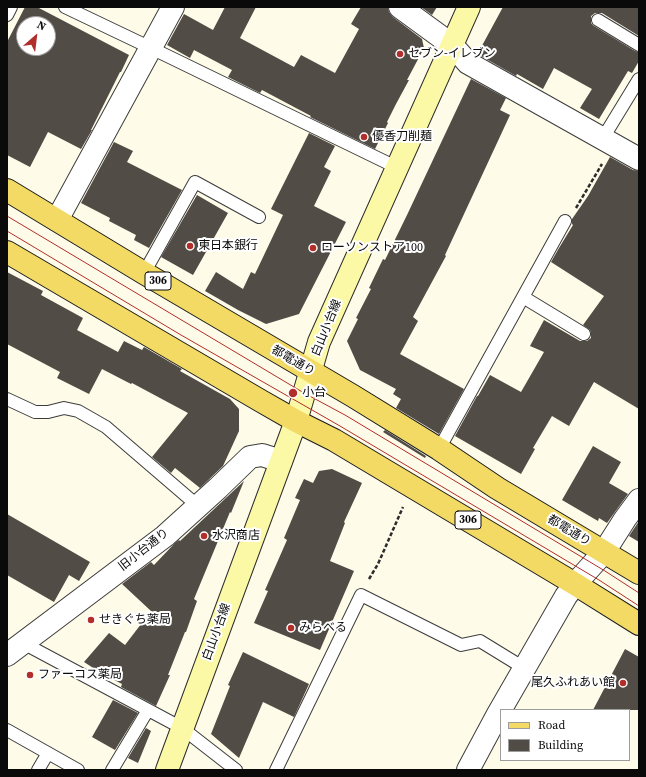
<!DOCTYPE html>
<meta charset="utf-8">
<style>
body{margin:0}
#map{position:relative;width:646px;height:777px;overflow:hidden;background:#fefbe8;font-family:"Source Serif 4",serif}
canvas{display:block}
.frame{position:absolute;inset:0;border:8px solid #0a0a0a;pointer-events:none}
.legend{position:absolute;left:500px;top:709px;width:130px;height:52px;box-sizing:border-box;background:#fff;border:1px solid #9d9d9d;margin:0;padding:5px 7px;list-style:none;font-size:12px;color:#0a0a0a}
.legend li{display:flex;align-items:center;gap:8px;height:20px}
.legend b{width:20px;border:1px solid #9d9d9d}
.north{position:absolute;left:16px;top:16px;width:40px;height:40px;box-sizing:border-box;background:#fff;border:1px solid #9d9d9d;border-radius:50%;rotate:28deg;font-size:11px;font-weight:700;line-height:16px;text-align:center;color:#0a0a0a}
.north::after{content:'';display:block;margin:auto;width:14px;height:18px;background:#b22e2a;clip-path:polygon(50% 0,100% 100%,50% 72%,0 100%)}
</style>
<div id="map">
<canvas width="646" height="777"></canvas>
<div class="frame"></div>
<ul class="legend">
<li><b style="height:5px;background:#f2da64"></b>Road</li>
<li><b style="height:11px;background:#524c47"></b>Building</li>
</ul>
<div class="north">N</div>
</div>
<script>
const g = document.querySelector('canvas').getContext('2d');
g.lineJoin = 'round';
function fill(path, color) {
  g.fillStyle = color;
  g.fill(path, 'evenodd');
}
function poly(rows) {
  const path = new Path2D();
  for (const r of rows) {
    path.moveTo(r[0], r[1]);
    for (let i = 2; i < r.length; i += 2) path.lineTo(r[i], r[i + 1]);
  }
  return path;
}
function stroke(path, color, width, dash) {
  g.strokeStyle = color;
  g.lineWidth = width;
  g.lineCap = dash ? 'butt' : 'round';
  g.setLineDash(dash || []);
  g.stroke(path);
}
function drawText(font, color, halo, rows, align = 'center') {
  g.font = font + ' "Source Serif 4","Noto Sans JP",serif';
  g.lineWidth = 4;
  g.setLineDash([]);
  g.textBaseline = 'middle';
  g.strokeStyle = halo;
  g.fillStyle = color;
  for (const [text, x, y, turn = 0] of rows) {
    g.save();
    g.translate(x, y);
    g.rotate((+turn || 0) * Math.PI / 180);
    g.textAlign = isNaN(turn) ? turn : align;
    if (halo) g.strokeText(text, 0, 0);
    g.fillText(text, 0, 0);
    g.restore();
  }
}
fill(poly([
 [25,7,37,7,129,55,121,72,120,72,91,130,92,130,81,149,48,132,30,167,7,155,7,42],
 [24,24,48,24,48,48,24,48],
 [225,7,256,7,240,38,294,67,301,55,335,73,359,29,351,24,361,7,388,7,389,12,393,17,422,39,424,48,407,80,409,80,396,104,387,122,388,123,375,149,310,117,311,116,262,90,260,93,228,77,232,70,194,50,190,58,167,45,184,14,213,30],
 [421,7,437,7,432,15],
 [503,7,639,7,639,36,602,13,595,13,591,16,591,23,594,26,635,51,639,52,639,61,632,73,628,71,599,119,580,108,592,89,554,68,543,89,517,74,516,76,481,56,482,55,478,53],
 [471,79,506,98,500,110,510,115,445,255,446,256,413,317,418,321,400,354,464,389,439,434,396,408,401,399,393,394,396,389,360,370,347,341,358,319,356,318,371,289,369,288,383,259,385,260,407,215],
 [309,133,335,146,324,167,331,171,314,206,346,222,299,314,266,324,238,310,205,291,216,272,243,289,251,272,255,274,283,215,271,209],
 [114,142,133,151,127,162,182,190,149,248,134,240,136,235,109,221,110,218,81,203],
 [610,157,633,170,639,171,639,409,594,382,569,426,552,416,533,448,535,449,521,474,455,436,477,396,478,396,490,375,521,392,544,352,530,346,544,320,580,341,587,341,591,338,591,334,590,330,583,325,604,296,551,262,559,248,573,225,572,224,572,219,588,196],
 [197,195,228,213,193,275,161,257],
 [7,272,43,291,41,295,83,318,77,330,118,352,124,341,142,350,144,347,182,369,180,371,230,399,239,409,239,431,223,466,200,488,175,468,171,473,152,457,188,413,132,383,131,384,102,369,89,394,57,378,60,372,7,344],
 [385,430,426,456,425,458,383,432],
 [593,446,621,462,609,483,628,494,607,523,599,518,598,521,562,500],
 [332,469,362,483,344,522,345,523,330,561,354,571,320,650,254,623,268,591,265,590,287,540,284,538,300,500,295,498,304,479,313,483,319,471],
 [244,481,231,513,230,512,194,599,197,601,186,632,185,632,168,675,170,675,156,706,121,687,122,684,101,673,84,662,109,633,125,645,151,611,122,584,151,562,154,565,175,543,179,540,180,541],
 [7,514,90,562,79,581,69,575,54,602,7,575],
 [639,521,639,542,629,536],
 [625,649,639,657,639,710,593,710],
 [243,652,309,684,294,717,263,702,239,758,211,734,230,686,228,685],
 [113,700,138,713,115,750,92,737],
 [146,728,151,731,138,763,128,758]
]), '#524c47');
const lane = poly([
 [65,7,151,48,398,168],
 [7,15,11,7],
 [598,20,639,45],
 [603,138,639,79],
 [144,273,195,182,259,217],
 [523,297,584,334],
 [7,399,35,412,48,412,64,408,78,411,106,427,198,506],
 [439,449,565,221],
 [23,643,182,728,236,770],
 [7,730,78,770],
 [38,770,48,753],
 [112,770,148,710],
 [276,770,361,595,461,645,480,641,524,668]
]);
const street = poly([
 [400,7,452,45,468,63,639,159],
 [57,220,173,7],
 [7,655,165,536,218,488,250,457,262,455,281,461],
 [468,770,498,714,566,596,575,584,604,552,625,519,639,500]
]);
const secondary = poly([
 [167,770,296,421,319,342,469,7]
]);
const primary = poly([
 [7,190,144,273,353,396,439,449,497,488,639,573],
 [7,252,261,401,296,421,334,440,575,584,639,624]
]);
stroke(lane, '#3d3d3d', 14);
stroke(street, '#3d3d3d', 24);
stroke(secondary, '#2c2c2c', 24);
stroke(primary, '#1b1b1b', 24);
stroke(poly([
 [576,208,602,164],
 [369,579,378,564,403,507]
]), '#2c2c2c', 2.5, [4, 2]);
stroke(lane, '#fff', 12);
stroke(street, '#fff', 22);
stroke(secondary, '#fbf8a6', 22);
stroke(primary, '#f2da64', 22);
stroke(poly([
 [7,216,304,393,345,415,605,571,639,593],
 [7,231,181,335,340,426,599,580,639,606]
]), '#b22e2a', 1);
for (const [x, y, r, color] of [
 [400,54,4,"#b22e2a"],
 [364,137,4,"#b22e2a"],
 [190,246,4,"#b22e2a"],
 [313,248,4,"#b22e2a"],
 [293,393,5,"#b22e2a"],
 [204,536,4,"#b22e2a"],
 [91,620,4,"#b22e2a"],
 [291,628,4,"#b22e2a"],
 [30,675,4,"#b22e2a"],
 [623,683,4,"#b22e2a"]
]) {
  const dot = new Path2D();
  dot.arc(x, y, r, 0, 2 * Math.PI);
  g.fillStyle = color;
  g.fill(dot);
  stroke(dot, '#fff', 1.5);
}
for (const [x, y, w] of [
 [158,281,26],
 [468,520,26]
]) {
  const box = new Path2D();
  box.roundRect(x - w / 2, y - 9, w, 18, 3);
  g.fillStyle = '#fff';
  g.fill(box);
  stroke(box, '#0a0a0a', 1);
}
drawText('bold 11px', '#0a0a0a', null, [
 ["306",158,281],
 ["306",468,520]
]);
drawText('12px', '#0a0a0a', '#fff', [
 ["セブン-イレブン",408,54],
 ["優香刀削麺",372,137],
 ["東日本銀行",198,246],
 ["ローソンストア100",321,248],
 ["小台",302,393],
 ["水沢商店",212,536],
 ["せきぐち薬局",99,620],
 ["みらべる",299,628],
 ["ファーコス薬局",38,675],
 ["尾久ふれあい館",615,683,"right"]
], 'left');
drawText('12px', '#0a0a0a', '#fff', [
 ["白山小台線",327,328,-68],
 ["都電通り",293,361,30],
 ["都電通り",569,531,31],
 ["旧小台通り",144,550,-38],
 ["白山小台線",217,632,-70]
]);
</script>
